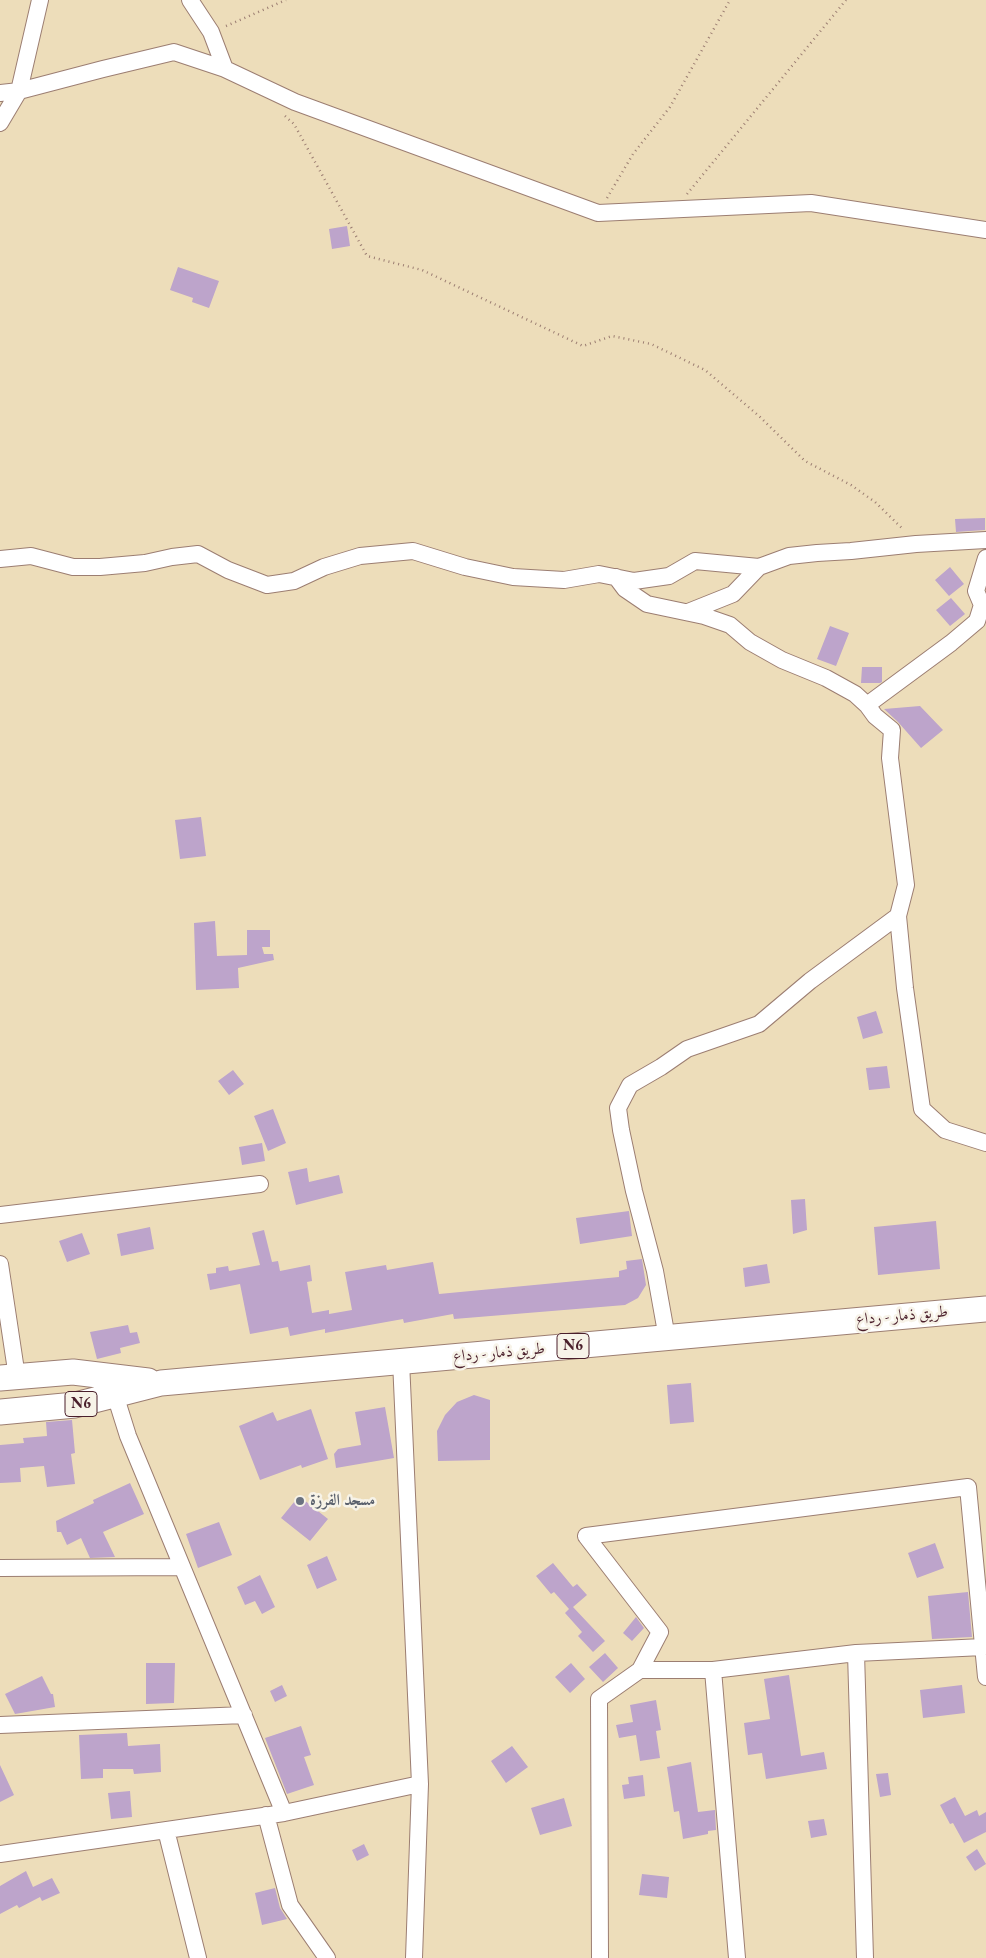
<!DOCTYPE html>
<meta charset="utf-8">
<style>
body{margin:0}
canvas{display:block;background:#edddba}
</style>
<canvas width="986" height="1958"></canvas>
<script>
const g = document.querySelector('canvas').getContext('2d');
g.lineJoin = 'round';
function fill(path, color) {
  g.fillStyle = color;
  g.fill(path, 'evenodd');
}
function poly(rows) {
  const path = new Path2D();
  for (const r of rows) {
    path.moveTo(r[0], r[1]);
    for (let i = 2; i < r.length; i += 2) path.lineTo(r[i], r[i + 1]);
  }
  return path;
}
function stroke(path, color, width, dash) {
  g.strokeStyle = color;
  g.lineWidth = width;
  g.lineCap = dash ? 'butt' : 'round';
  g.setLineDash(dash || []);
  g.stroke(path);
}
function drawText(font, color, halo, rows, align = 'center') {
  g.font = font + ' "EB Garamond",Amiri,serif';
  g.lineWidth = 5;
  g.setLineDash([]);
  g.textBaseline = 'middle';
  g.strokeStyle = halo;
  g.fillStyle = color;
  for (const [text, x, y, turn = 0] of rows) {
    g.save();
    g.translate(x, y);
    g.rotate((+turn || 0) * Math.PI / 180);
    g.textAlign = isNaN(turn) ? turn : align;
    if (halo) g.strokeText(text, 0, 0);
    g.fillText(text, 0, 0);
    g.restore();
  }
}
fill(poly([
 [347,226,350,246,332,249,329,229],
 [178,267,219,281,209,308,192,302,193,298,170,290],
 [985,518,985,530,956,532,955,519],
 [950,567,964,584,949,596,935,580],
 [951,598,965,614,950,626,936,610],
 [830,626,849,633,836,666,817,659],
 [862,667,882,667,882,682,880,683,861,683],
 [920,706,943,730,921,748,898,722,884,709],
 [201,817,206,856,180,859,175,820],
 [215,921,217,956,247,955,247,930,270,930,270,947,262,947,264,954,273,954,274,960,238,968,239,988,196,990,194,923],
 [876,1011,883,1033,863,1039,857,1017],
 [887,1066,890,1088,869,1090,866,1068],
 [233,1070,244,1084,229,1095,218,1081],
 [273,1109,286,1143,268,1151,254,1116],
 [262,1143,265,1161,242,1165,239,1147],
 [307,1168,309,1182,339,1175,343,1193,296,1205,288,1172],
 [805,1199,807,1230,793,1234,791,1200],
 [629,1211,632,1236,580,1244,576,1218],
 [936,1221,940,1269,878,1275,874,1227],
 [150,1227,154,1249,121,1256,117,1234],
 [264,1230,272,1262,278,1261,280,1271,310,1265,312,1281,307,1282,312,1313,329,1310,329,1314,352,1310,345,1272,386,1265,387,1270,433,1262,439,1294,619,1277,619,1271,627,1269,626,1261,642,1259,646,1285,638,1298,625,1305,454,1319,453,1314,404,1323,403,1319,325,1333,325,1329,290,1336,288,1327,250,1334,240,1284,210,1290,207,1274,216,1273,216,1268,228,1266,229,1271,260,1265,252,1233],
 [82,1233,90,1254,67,1262,59,1241],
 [767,1264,770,1283,745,1287,743,1268],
 [128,1325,130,1333,137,1332,140,1343,120,1348,121,1353,97,1359,90,1332],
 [691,1383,694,1422,670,1424,667,1385],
 [474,1395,490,1400,490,1460,438,1461,437,1431,445,1415,457,1402],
 [385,1407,394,1458,336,1468,334,1454,338,1449,361,1445,355,1412],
 [311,1409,328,1459,302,1468,301,1465,260,1480,239,1426,273,1412,277,1421],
 [72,1420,75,1453,71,1454,75,1484,47,1487,44,1466,20,1468,21,1482,0,1483,0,1445,24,1443,23,1438,47,1436,46,1422],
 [130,1483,144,1514,103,1532,115,1557,90,1558,81,1538,67,1545,61,1532,57,1532,56,1521,94,1503,93,1500],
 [299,1496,328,1519,310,1541,281,1518],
 [219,1522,232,1555,198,1568,186,1534],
 [935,1543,944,1568,917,1578,908,1553],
 [327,1556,337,1580,317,1589,307,1565],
 [553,1563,573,1587,577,1584,587,1595,573,1607,605,1641,593,1652,578,1636,582,1632,565,1613,569,1609,554,1592,551,1594,536,1576],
 [260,1575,275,1607,262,1614,255,1601,245,1605,237,1587],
 [968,1592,972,1637,932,1639,928,1596],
 [636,1617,644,1628,632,1641,623,1633],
 [605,1653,618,1668,603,1682,589,1667],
 [146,1663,175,1663,174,1703,146,1704],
 [571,1663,585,1679,570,1693,555,1677],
 [789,1675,801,1756,824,1752,827,1769,766,1779,762,1753,748,1755,744,1723,770,1719,764,1679],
 [42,1676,51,1694,53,1694,55,1707,15,1714,5,1694],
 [282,1685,287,1696,275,1702,270,1691],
 [962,1685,965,1713,923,1718,920,1690],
 [656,1700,661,1730,656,1731,660,1758,640,1761,636,1735,619,1738,616,1725,633,1722,630,1705],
 [301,1726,311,1755,304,1757,314,1785,287,1794,265,1738],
 [127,1733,128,1746,160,1744,161,1772,134,1774,133,1769,103,1769,103,1778,81,1779,79,1735],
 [512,1746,528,1767,506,1783,491,1761],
 [691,1762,698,1812,715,1810,716,1830,708,1831,708,1834,683,1839,679,1811,674,1812,667,1767],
 [0,1765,14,1795,0,1802],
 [888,1773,891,1795,880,1797,876,1774],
 [643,1775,645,1796,624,1799,622,1785,629,1784,628,1777],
 [130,1791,132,1817,111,1819,108,1793],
 [955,1797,965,1816,977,1810,979,1816,986,1812,986,1832,964,1843,953,1823,950,1824,940,1805],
 [564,1798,572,1826,540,1835,531,1808],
 [824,1819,827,1835,811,1838,808,1821],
 [364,1844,369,1855,357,1861,352,1850],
 [977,1849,986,1864,975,1871,966,1857],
 [26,1871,33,1887,52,1878,60,1893,42,1901,40,1897,19,1908,17,1905,0,1914,0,1886],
 [642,1874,669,1877,667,1898,639,1895],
 [275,1888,280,1908,287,1919,262,1925,255,1893]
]), '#bda4cb');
const street = poly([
 [190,0,211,32,225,69],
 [0,93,19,91,40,0],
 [0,123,19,91,103,69,174,52,225,69,295,102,598,213,811,203,986,230],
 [0,559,31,556,73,567,100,567,145,563,172,557,198,554,228,570,267,585,294,581,324,567,360,556,413,551,465,567,513,577,564,580,599,574,634,581,669,576,695,561,759,567,789,556,817,553,851,551,916,544,986,540],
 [616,577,625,589,647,604,704,616,730,625,750,642,782,660,826,678,855,694,867,705],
 [688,612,733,594,759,567],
 [898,916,905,988,922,1109,945,1130,986,1143],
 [0,1215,260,1184],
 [0,1264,17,1377],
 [667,1338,655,1271,634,1191,621,1130,618,1108,630,1085,661,1067,687,1049,759,1024,810,981,898,916,906,885,890,758,892,730,875,716,867,705,951,643,977,621,982,605,976,591,986,558],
 [401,1361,420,1784,414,1958],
 [586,1536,968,1487,986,1677],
 [586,1536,660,1632,640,1670],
 [0,1568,182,1567],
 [856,1653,865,1958],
 [713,1670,737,1958],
 [0,1725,244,1715],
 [284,1813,420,1784],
 [266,1815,290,1905,327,1958],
 [166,1830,198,1958],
 [0,1854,284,1813,128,1436,112,1385],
 [600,1958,599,1699,640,1670,713,1670,856,1653,983,1647]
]);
const primary = poly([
 [0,1378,73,1372,148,1381],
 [0,1412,75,1405,161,1383,986,1309]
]);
stroke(street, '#9c7e72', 18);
stroke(primary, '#9c7e72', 27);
stroke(poly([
 [226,26,286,0],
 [285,116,294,124,367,256,422,270,583,346,612,336,651,344,705,370,759,416,805,461,851,485,875,502,904,530],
 [687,194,846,0],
 [607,198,633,154,670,107,730,0]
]), '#9c7e72', 2.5, [1, 4]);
stroke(street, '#fff', 16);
stroke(primary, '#fff', 25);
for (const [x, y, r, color] of [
 [300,1501,5,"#6b7280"]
]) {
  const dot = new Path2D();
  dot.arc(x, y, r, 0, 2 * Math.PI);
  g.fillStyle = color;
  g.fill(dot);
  stroke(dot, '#f7f3e8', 2);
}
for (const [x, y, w] of [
 [573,1346,32],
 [81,1404,32]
]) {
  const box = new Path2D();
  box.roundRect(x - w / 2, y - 12.5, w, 25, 4);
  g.fillStyle = '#f7f3e8';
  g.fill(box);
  stroke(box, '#4a1f2b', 1);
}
drawText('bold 15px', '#4a1f2b', null, [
 ["N6",573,1346],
 ["N6",81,1404]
]);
drawText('16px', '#4a1f2b', '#f7f3e8', [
 ["طريق ذمار - رداع",902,1316,-5],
 ["طريق ذمار - رداع",499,1353,-5]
]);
drawText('bold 16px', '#5b616d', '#f7f3e8', [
 ["مسجد الفرزة",310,1501]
], 'left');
</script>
